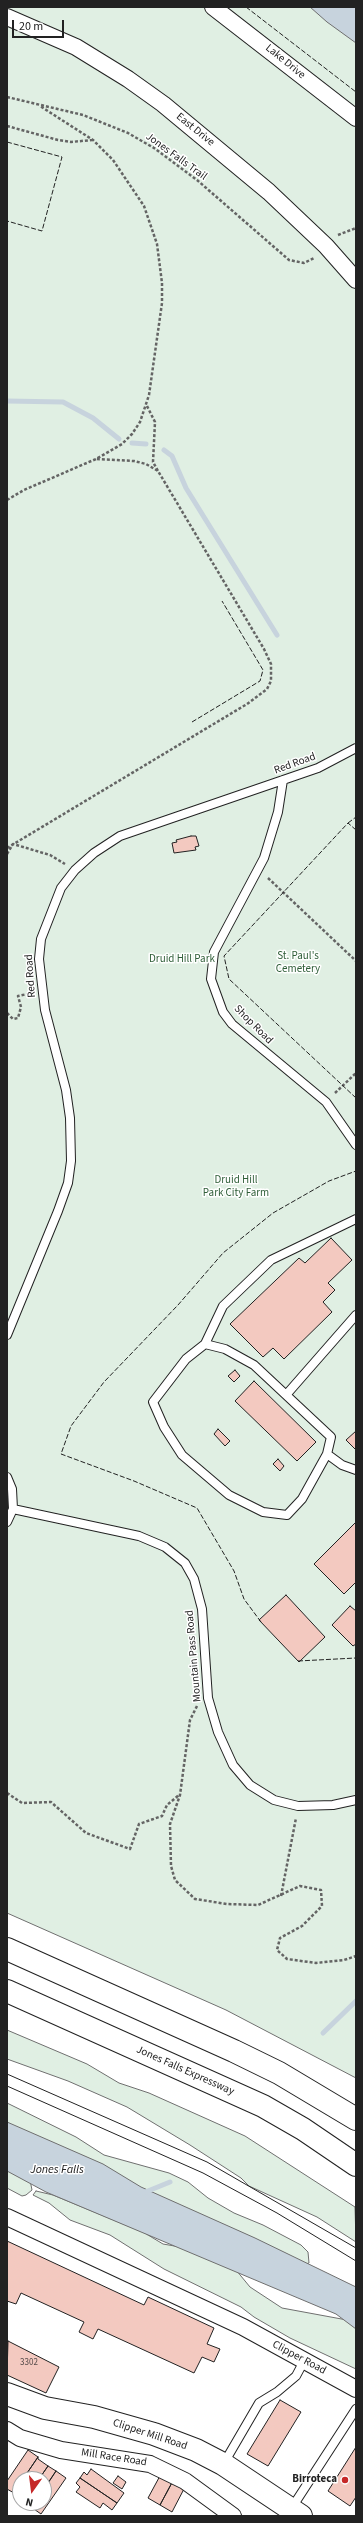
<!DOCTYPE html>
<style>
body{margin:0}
#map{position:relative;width:363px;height:2523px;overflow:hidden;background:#fff;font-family:"Source Sans 3",sans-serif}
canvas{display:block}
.frame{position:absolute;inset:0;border:8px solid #222;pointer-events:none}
.north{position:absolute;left:12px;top:2471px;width:40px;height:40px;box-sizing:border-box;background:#fff;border:1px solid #a7a7a7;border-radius:50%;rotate:194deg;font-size:11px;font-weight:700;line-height:16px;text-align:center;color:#222}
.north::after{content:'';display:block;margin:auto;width:14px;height:18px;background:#c62828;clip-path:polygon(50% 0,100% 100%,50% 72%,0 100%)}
.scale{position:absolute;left:12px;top:20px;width:52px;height:18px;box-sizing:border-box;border:2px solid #222;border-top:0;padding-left:5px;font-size:12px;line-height:14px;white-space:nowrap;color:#222;-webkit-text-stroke:3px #fff;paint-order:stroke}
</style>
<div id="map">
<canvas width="363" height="2523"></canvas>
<div class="frame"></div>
<div class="north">N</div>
<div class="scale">20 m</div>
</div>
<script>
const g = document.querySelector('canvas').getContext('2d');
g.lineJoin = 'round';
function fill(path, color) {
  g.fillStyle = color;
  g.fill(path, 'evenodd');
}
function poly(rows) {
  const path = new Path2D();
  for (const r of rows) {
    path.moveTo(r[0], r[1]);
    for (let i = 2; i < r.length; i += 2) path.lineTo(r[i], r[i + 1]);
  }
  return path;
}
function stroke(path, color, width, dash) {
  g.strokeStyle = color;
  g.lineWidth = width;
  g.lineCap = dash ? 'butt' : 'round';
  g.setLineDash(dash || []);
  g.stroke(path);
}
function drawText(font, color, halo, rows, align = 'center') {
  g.font = font + ' "Source Sans 3",sans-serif';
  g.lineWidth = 3;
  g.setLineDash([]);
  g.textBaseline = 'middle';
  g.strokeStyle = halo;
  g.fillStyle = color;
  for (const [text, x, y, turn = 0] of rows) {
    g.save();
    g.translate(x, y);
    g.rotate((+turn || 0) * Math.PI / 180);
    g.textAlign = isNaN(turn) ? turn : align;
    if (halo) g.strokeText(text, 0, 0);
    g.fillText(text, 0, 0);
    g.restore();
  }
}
const green = poly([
 [7,7,356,7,356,2078,226,2010,7,1913,7,7],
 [7,2030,87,2064,119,2083,149,2093,245,2136,355,2207,356,2242,317,2217,249,2186,241,2178,190,2145,127,2107,68,2081,7,2059,7,2030],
 [7,2103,76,2137,104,2155,169,2173,188,2182,208,2198,234,2213,263,2225,301,2245,308,2252,309,2263,299,2266,7,2141,7,2103],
 [7,2162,30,2180,32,2190,26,2195,22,2196,7,2188,7,2162],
 [36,2191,53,2195,143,2232,163,2244,186,2248,236,2270,250,2287,282,2308,347,2320,356,2326,356,2369,290,2338,254,2317,241,2307,164,2269,110,2235,70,2220,49,2203,33,2195,36,2191]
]);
fill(green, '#e0efe3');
stroke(green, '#6f6f6f', 1);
const water = poly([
 [310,7,356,7,356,43,327,22,310,7],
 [7,2122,103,2164,141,2187,255,2238,356,2287,356,2329,336,2314,46,2192,7,2171,7,2122]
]);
fill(water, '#c7d3dd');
stroke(water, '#6f6f6f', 1);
stroke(poly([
 [7,401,63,402,93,418,119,439],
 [132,443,146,444],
 [164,450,172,456,186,488,277,635],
 [323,2033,356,2001],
 [143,2193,170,2182]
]), '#c7d3dd', 5);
const building = poly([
 [191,836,196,836,199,846,195,847,196,850,174,853,172,843,177,842,176,840,191,836],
 [331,1238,352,1260,328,1283,335,1290,323,1302,332,1312,284,1359,273,1348,263,1357,230,1324,299,1258,305,1263,331,1238],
 [235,1370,240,1376,234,1382,228,1376,235,1370],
 [254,1381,316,1442,297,1461,235,1401,254,1381],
 [218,1429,230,1441,225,1446,214,1434,218,1429],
 [356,1431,356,1450,346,1440,356,1431],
 [278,1459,284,1466,280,1471,273,1464,278,1459],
 [356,1522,356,1582,344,1594,314,1564,356,1522],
 [286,1595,325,1637,299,1662,259,1620,286,1595],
 [350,1606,356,1611,356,1644,353,1646,332,1625,350,1606],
 [7,2241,144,2305,148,2297,214,2328,207,2344,220,2349,214,2362,202,2357,194,2373,98,2329,93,2339,79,2332,84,2322,21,2293,16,2304,7,2301,7,2241],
 [8,2341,59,2367,46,2393,7,2375,8,2341],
 [280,2400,301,2412,268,2466,247,2454,280,2400],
 [356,2447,356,2497,350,2506,328,2491,356,2447],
 [28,2450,38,2457,23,2479,20,2479,20,2484,14,2493,7,2489,7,2481,28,2450],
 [38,2457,38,2459,48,2466,39,2479,23,2479,38,2457],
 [48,2466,56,2471,44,2489,44,2479,39,2479,48,2466],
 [91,2469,124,2493,117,2503,80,2478,84,2472,87,2475,91,2469],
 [56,2471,66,2478,41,2514,31,2507,34,2503,44,2503,44,2489,56,2471],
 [161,2474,175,2477,160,2505,148,2498,161,2474],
 [118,2476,126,2482,122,2489,113,2483,118,2476],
 [175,2477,185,2487,172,2512,160,2505,175,2477],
 [80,2478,117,2503,112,2510,103,2503,100,2508,76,2492,80,2487,76,2483,80,2478],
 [20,2484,20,2498,14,2493,20,2484]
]);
fill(building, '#f3c9c0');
stroke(building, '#222', 1);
const lane = poly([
 [283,780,278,812,264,858,214,952,211,979,223,1012,232,1024,326,1102,356,1145],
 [7,1335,58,1211,68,1183,71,1161,70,1118,66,1090,45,1010,39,959,41,939,61,888,75,870,94,853,120,836,318,768,356,748],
 [205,1344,225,1349,254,1365,331,1437,327,1454,302,1499,287,1515,263,1512,229,1495,182,1455,164,1427,153,1402,186,1359,205,1344],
 [205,1344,223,1306,271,1260,356,1219],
 [286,1395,356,1315],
 [327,1454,342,1465,356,1470],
 [7,1477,12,1489,13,1509,7,1522],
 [13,1509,139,1536,165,1547,185,1563,194,1579,202,1609,208,1698,218,1732,233,1765,250,1785,274,1800,298,1806,333,1805,356,1800],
 [224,2463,259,2403,277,2392,296,2376,304,2361],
 [291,2509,356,2409]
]);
const street = poly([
 [213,7,356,118],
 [7,17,76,47,128,79,163,104,269,192,326,246,356,280],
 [7,2217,243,2327,356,2389],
 [7,2430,20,2438,61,2450,150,2464,185,2481,233,2516]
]);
const secondary = poly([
 [7,2394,45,2408,94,2417,154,2434,196,2450,223,2464,301,2516]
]);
const highway = poly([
 [7,1949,234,2051,279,2073,356,2119],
 [7,1991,263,2106,303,2129,356,2165]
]);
stroke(lane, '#222', 10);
stroke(street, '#222', 18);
stroke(secondary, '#222', 24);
stroke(highway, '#222', 24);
stroke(poly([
 [7,97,83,115,128,133,154,148,197,180,289,260,304,263,314,258],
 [7,126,58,140,71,142,92,140],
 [338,235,356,228],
 [147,406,155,422,153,462,158,471],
 [7,500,24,490,96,459,122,444,132,434,140,422,149,395,162,303,162,283,157,244,144,206,113,160,93,140,40,106],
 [7,848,247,704,267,689,271,681,271,664,264,649,158,471,146,464,134,461,96,459],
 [7,854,13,844,50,855,65,864],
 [268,878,356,961],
 [7,1013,13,1019,18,1018,21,1007,18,996,32,993],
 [335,1093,356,1073],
 [197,1706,190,1720,180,1795,170,1824,171,1866,175,1880,195,1899,227,1904,258,1905,300,1886,321,1890,322,1906,302,1926,280,1938,277,1950,287,1959,316,1963,344,1960,356,1956],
 [7,1793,22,1803,51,1802,86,1833,130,1849,139,1824,162,1816,167,1805,179,1795],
 [281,1896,296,1818]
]), '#646464', 2.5, [3, 2]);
stroke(lane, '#fff', 8);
stroke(street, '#fff', 16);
stroke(secondary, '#fff', 22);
stroke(highway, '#fff', 22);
stroke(poly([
 [7,2074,207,2162,356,2248],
 [7,2086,203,2173,277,2213,356,2261]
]), '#222', 1);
stroke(poly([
 [246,7,356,92],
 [7,142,62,157,42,231,7,221],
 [192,722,260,681,263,670,222,601],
 [348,823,356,817],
 [356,830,348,823,224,956,229,979,356,1098],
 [261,1622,244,1599,234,1571,197,1508,134,1481,61,1454,71,1426,104,1382,178,1305,223,1253,273,1213,329,1181,356,1171],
 [298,1661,356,1658]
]), '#222', 1, [5, 2]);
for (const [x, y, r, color] of [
 [345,2480,4,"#c62828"]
]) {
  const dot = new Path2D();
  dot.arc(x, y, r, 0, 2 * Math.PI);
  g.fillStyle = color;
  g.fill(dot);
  stroke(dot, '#fff', 1.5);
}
drawText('9px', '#564c4a', null, [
 ["3302",29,2363]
]);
drawText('11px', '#222', '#fff', [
 ["Lake Drive",285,62,39],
 ["East Drive",195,130,39],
 ["Jones Falls Trail",176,157,36],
 ["Red Road",295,764,-20],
 ["Red Road",31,976,-94],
 ["Shop Road",253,1025,45],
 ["Mountain Pass Road",194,1656,-95],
 ["Jones Falls Expressway",185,2071,24],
 ["Clipper Road",299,2358,28],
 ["Clipper Mill Road",150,2435,18],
 ["Mill Race Road",114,2458,9]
]);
drawText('11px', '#2f5e38', '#fff', [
 ["St. Paul's",298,957],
 ["Cemetery",298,970],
 ["Druid Hill Park",182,960],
 ["Druid Hill",236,1181],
 ["Park City Farm",236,1194]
]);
drawText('bold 11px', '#222', '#fff', [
 ["Birroteca",337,2480]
], 'right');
drawText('italic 12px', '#222', '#fff', [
 ["Jones Falls",57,2170]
]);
</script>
